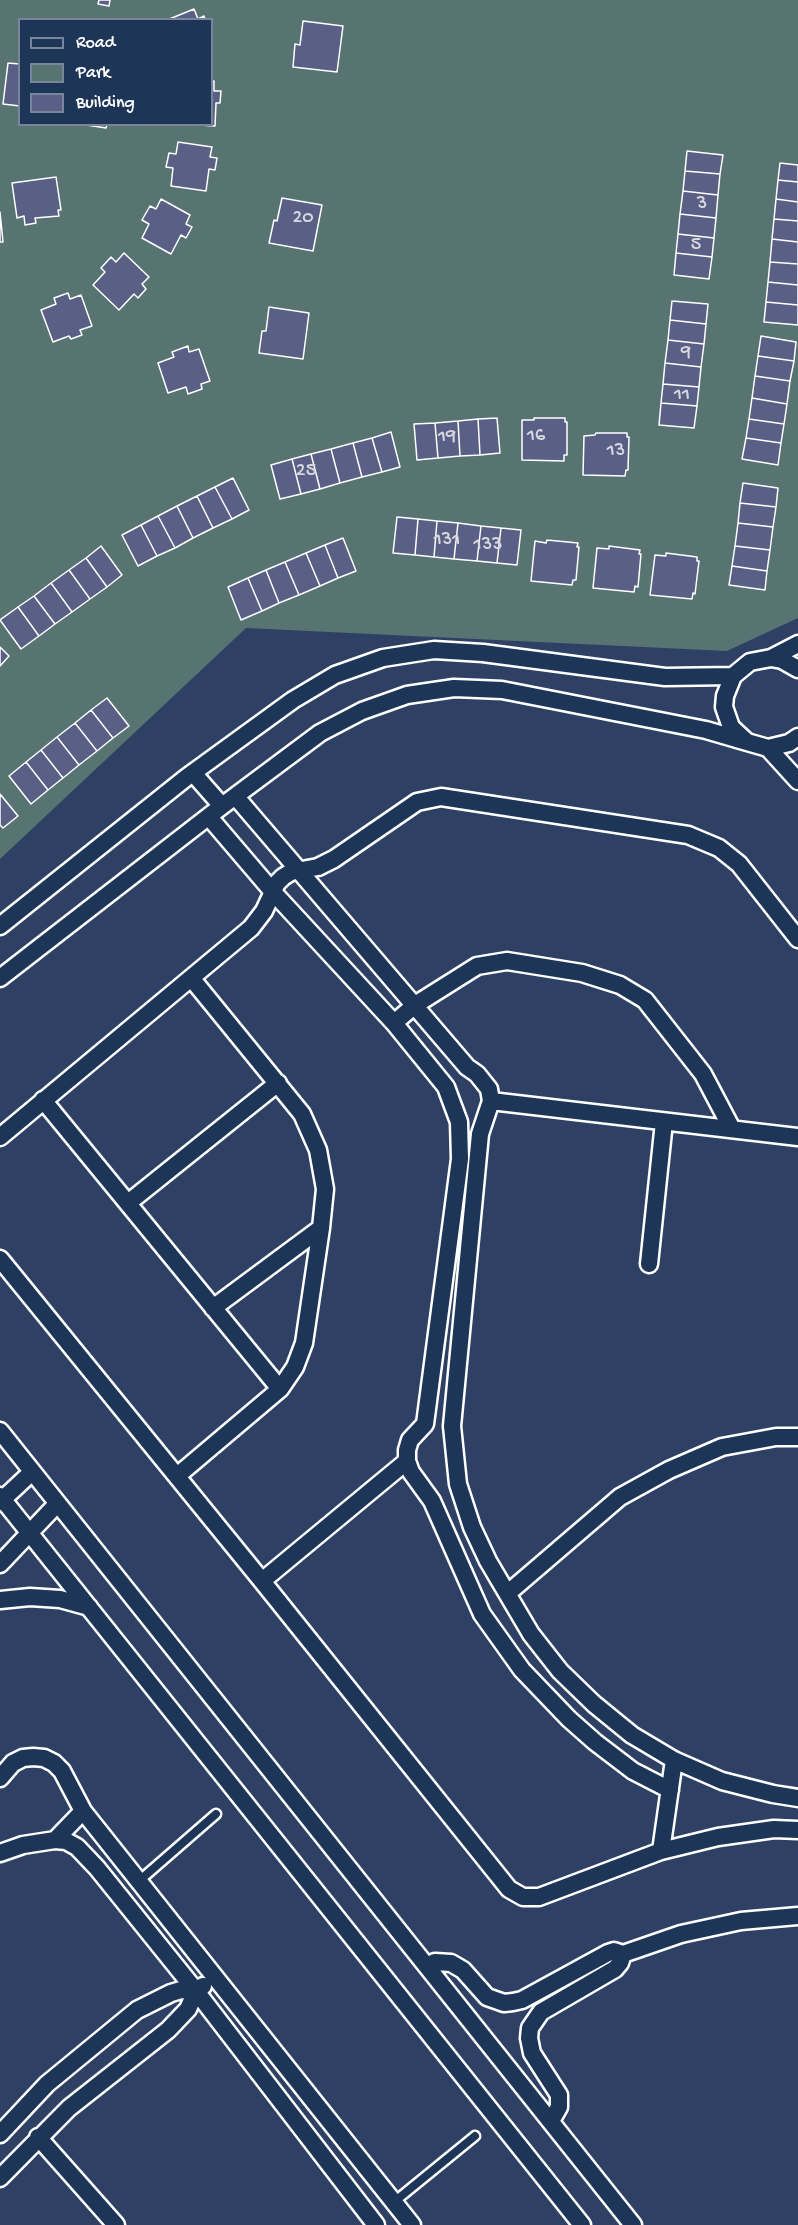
<!DOCTYPE html>
<style>
body{margin:0}
#map{position:relative;width:798px;height:2225px;overflow:hidden;background:#2e4164;font-family:"Gochi Hand",sans-serif}
canvas{display:block}
.legend{position:absolute;left:18px;top:18px;width:195px;height:108px;box-sizing:border-box;background:#1d3557;border:2px solid #77869a;margin:0;padding:8px 10px;list-style:none;font-size:18px;color:#fff}
.legend li{display:flex;align-items:center;gap:12px;height:30px}
.legend b{width:30px;border:2px solid #77869a}
</style>
<div id="map">
<canvas width="798" height="2225"></canvas>
<ul class="legend">
<li><b style="height:8px;background:#1d3557"></b>Road</li>
<li><b style="height:16px;background:#577472"></b>Park</li>
<li><b style="height:16px;background:#5a6085"></b>Building</li>
</ul>
</div>
<script>
const g = document.querySelector('canvas').getContext('2d');
g.lineJoin = 'round';
function fill(path, color) {
  g.fillStyle = color;
  g.fill(path, 'evenodd');
}
function poly(rows) {
  const path = new Path2D();
  for (const r of rows) {
    path.moveTo(r[0], r[1]);
    for (let i = 2; i < r.length; i += 2) path.lineTo(r[i], r[i + 1]);
  }
  return path;
}
function stroke(path, color, width, dash) {
  g.strokeStyle = color;
  g.lineWidth = width;
  g.lineCap = dash ? 'butt' : 'round';
  g.setLineDash(dash || []);
  g.stroke(path);
}
function drawText(font, color, halo, rows, align = 'center') {
  g.font = font + ' "Gochi Hand",sans-serif';
  g.lineWidth = 4.5;
  g.setLineDash([]);
  g.textBaseline = 'middle';
  g.strokeStyle = halo;
  g.fillStyle = color;
  for (const [text, x, y, turn = 0] of rows) {
    g.save();
    g.translate(x, y);
    g.rotate((+turn || 0) * Math.PI / 180);
    g.textAlign = isNaN(turn) ? turn : align;
    if (halo) g.strokeText(text, 0, 0);
    g.fillText(text, 0, 0);
    g.restore();
  }
}
fill(poly([
 [0,0,798,0,798,618,727,651,246,628,0,859],
 [20,20,212,20,212,124,20,124]
]), '#577472');
const building = poly([
 [99,0,110,0,109,6,98,4,99,0],
 [194,9,198,19,204,16,205,20,167,20,194,9],
 [303,21,343,26,337,72,293,67,295,44,300,45,303,21],
 [8,63,20,64,20,106,3,104,8,63],
 [212,81,214,81,214,91,221,91,220,103,216,103,215,126,185,124,212,124,212,81],
 [80,124,107,124,106,128,80,124],
 [178,142,212,147,210,157,217,158,215,170,209,169,206,191,171,186,173,168,166,167,169,153,176,154,178,142],
 [687,151,723,155,720,174,685,171,687,151],
 [780,163,798,165,798,182,778,180,780,163],
 [685,171,720,174,718,195,683,191,685,171],
 [56,177,61,210,58,210,59,216,35,218,36,223,25,225,24,216,17,218,12,183,56,177],
 [778,180,798,182,798,202,776,199,778,180],
 [683,191,718,195,716,218,680,214,683,191],
 [282,198,322,205,313,251,269,243,274,220,277,221,282,198],
 [161,199,190,215,186,224,192,227,186,238,181,235,171,254,142,238,149,224,142,220,150,206,156,209,161,199],
 [776,199,798,202,798,221,774,219,776,199],
 [0,212,3,242,0,242,0,212],
 [680,214,716,218,714,238,678,234,680,214],
 [774,219,798,221,798,242,772,239,774,219],
 [678,234,714,238,712,257,676,253,678,234],
 [772,239,798,242,798,264,770,262,772,239],
 [124,253,149,277,142,284,146,289,138,298,134,294,119,310,93,285,105,272,101,268,111,257,116,262,124,253],
 [676,253,712,257,709,279,674,275,676,253],
 [770,262,798,264,798,285,768,282,770,262],
 [768,282,798,285,798,305,766,302,768,282],
 [68,293,70,299,81,295,92,326,80,330,82,335,71,339,69,336,53,342,41,310,56,304,54,298,68,293],
 [672,301,708,304,706,324,670,320,672,301],
 [766,302,798,305,798,325,764,322,766,302],
 [269,307,309,313,303,359,259,353,262,331,266,331,269,307],
 [670,320,706,324,704,344,668,340,670,320],
 [761,336,796,342,794,361,758,356,761,336],
 [668,340,704,344,701,367,665,363,668,340],
 [188,346,189,352,199,349,210,381,201,384,202,389,188,394,186,387,168,393,158,363,174,357,172,352,188,346],
 [758,356,794,361,790,381,755,376,758,356],
 [665,363,701,367,699,387,663,384,665,363],
 [755,376,790,381,787,404,752,398,755,376],
 [663,384,699,387,697,406,661,403,663,384],
 [752,398,787,404,784,424,749,419,752,398],
 [661,403,697,406,694,428,659,425,661,403],
 [497,418,500,453,480,455,478,419,497,418],
 [534,418,565,418,565,422,567,422,567,455,564,455,564,461,522,460,522,420,534,420,534,418],
 [478,419,480,455,460,456,458,421,478,419],
 [749,419,784,424,781,443,746,438,749,419],
 [458,421,460,456,438,458,435,423,458,421],
 [435,423,438,458,417,460,414,424,435,423],
 [391,432,400,467,382,472,372,438,391,432],
 [596,433,627,433,627,437,629,437,628,470,626,470,625,476,583,475,584,436,595,435,596,433],
 [372,438,382,472,362,477,353,443,372,438],
 [746,438,781,443,778,465,742,459,746,438],
 [353,443,362,477,340,483,331,449,353,443],
 [331,449,340,483,320,489,311,454,331,449],
 [311,454,320,489,301,494,292,459,311,454],
 [292,459,301,494,280,499,271,465,292,459],
 [233,478,249,510,232,519,215,487,233,478],
 [743,483,778,488,776,507,740,503,743,483],
 [215,487,232,519,213,528,197,496,215,487],
 [197,496,213,528,193,538,177,506,197,496],
 [740,503,776,507,773,527,738,523,740,503],
 [177,506,193,538,175,548,158,516,177,506],
 [158,516,175,548,157,556,141,525,158,516],
 [397,517,418,519,415,555,393,553,397,517],
 [418,519,437,521,434,557,415,555,418,519],
 [437,521,458,523,454,559,434,557,437,521],
 [458,523,481,526,477,561,454,559,458,523],
 [738,523,773,527,770,550,735,546,738,523],
 [141,525,157,556,138,566,122,535,141,525],
 [481,526,501,528,497,563,477,561,481,526],
 [501,528,521,530,517,565,497,563,501,528],
 [343,538,356,571,338,578,325,545,343,538],
 [547,540,578,543,577,547,579,547,576,580,573,580,572,585,531,581,535,541,546,543,547,540],
 [325,545,338,578,320,586,306,553,325,545],
 [101,546,122,575,107,587,86,558,101,546],
 [609,546,640,550,639,554,641,554,638,587,635,586,634,592,593,588,597,548,609,549,609,546],
 [735,546,770,550,767,571,732,566,735,546],
 [306,553,320,586,299,595,285,562,306,553],
 [666,553,697,557,697,561,699,561,695,594,693,593,692,599,650,595,655,555,666,556,666,553],
 [86,558,107,587,90,599,69,570,86,558],
 [285,562,299,595,279,603,266,570,285,562],
 [732,566,767,571,765,590,729,585,732,566],
 [69,570,90,599,72,612,51,583,69,570],
 [266,570,279,603,262,611,248,578,266,570],
 [248,578,262,611,241,620,228,587,248,578],
 [51,583,72,612,55,624,34,596,51,583],
 [34,596,55,624,39,636,18,607,34,596],
 [18,607,39,636,21,649,0,620,18,607],
 [0,647,9,656,0,666,0,647],
 [107,698,129,726,113,738,91,710,107,698],
 [91,710,113,738,97,751,75,723,91,710],
 [75,723,97,751,79,765,57,737,75,723],
 [57,737,79,765,63,778,41,750,57,737],
 [41,750,63,778,48,790,26,762,41,750],
 [26,762,48,790,31,804,9,776,26,762],
 [0,794,18,816,3,828,0,825,0,794]
]);
fill(building, '#5a6085');
stroke(building, '#fff', 1.5);
const service = poly([
 [139,1881,216,1814],
 [394,2202,475,2136]
]);
const minor = poly([
 [771,658,798,644],
 [798,669,782,660,771,658,750,662,733,676,725,696,724,707,731,727,747,742,768,748,789,743,798,737],
 [768,748,798,781],
 [193,773,222,806],
 [236,797,467,1067,477,1074,489,1089,491,1101,480,1134,452,1426,458,1484,472,1527,488,1561,531,1634,560,1671,594,1704,632,1735,674,1760,722,1781,773,1794,798,1798],
 [209,817,273,892,394,1023,446,1087,459,1122,460,1159,425,1424,410,1440,407,1450,407,1461,411,1472,432,1501,482,1614,522,1670,569,1719,595,1742,633,1771,670,1790],
 [0,926,187,777,293,700,335,675,383,658,434,650,483,653,665,677,733,676],
 [0,978,222,806,320,733,362,711,407,695,454,688,502,690,706,730,747,742],
 [394,1023,415,1005,477,966,507,961,582,973,620,985,645,1000,703,1074,732,1129],
 [43,1100,280,1389],
 [491,1101,798,1137],
 [0,1137,251,928,264,911,277,883,283,877,291,872,318,867,334,859,417,802,441,797,688,835,719,848,739,864,798,939],
 [128,1203,278,1083],
 [0,1259,262,1581,509,1889,523,1897,539,1897,661,1851,718,1837,774,1829,798,1830],
 [649,1264,664,1122],
 [213,1308,321,1228],
 [0,1431,633,2225],
 [177,1476,280,1389,295,1367,304,1343,321,1228,325,1189,318,1150,302,1114,192,979],
 [0,1496,582,2225],
 [0,1502,32,1472],
 [0,1564,57,1504],
 [262,1581,407,1461],
 [508,1593,620,1497,669,1470,722,1447,776,1437,798,1437],
 [0,1600,30,1597,60,1599,89,1607],
 [0,1778,13,1763,23,1758,33,1757,44,1758,54,1763,62,1771,83,1811,412,2225],
 [55,1840,83,1811],
 [661,1851,674,1760],
 [0,1853,23,1845,55,1840,66,1841,77,1847,97,1868,196,1991,376,2225],
 [427,1966,435,1962,451,1963,463,1970,487,1997,504,2003,513,2002,522,2000,608,1953,614,1951,623,1954,681,1934,741,1921,798,1916],
 [551,2121,559,2107,559,2095,532,2053,529,2038,530,2028,541,2012,615,1969,620,1963,623,1954],
 [0,2134,47,2084,137,2010,171,1993,181,1990,196,1991],
 [38,2137,116,2225],
 [0,2178,69,2108,168,2030,188,2009,196,1991,203,1986]
]);
stroke(service, '#fff', 13);
stroke(minor, '#fff', 21);
stroke(service, '#1d3557', 8);
stroke(minor, '#1d3557', 16);
drawText('20px', '#d6d7e0', null, [
 ["3",702,205],
 ["20",303,219],
 ["5",696,246],
 ["9",686,354],
 ["11",682,396],
 ["16",536,437],
 ["19",447,438],
 ["13",616,452],
 ["25",306,472],
 ["131",447,541],
 ["133",488,546]
]);
</script>
